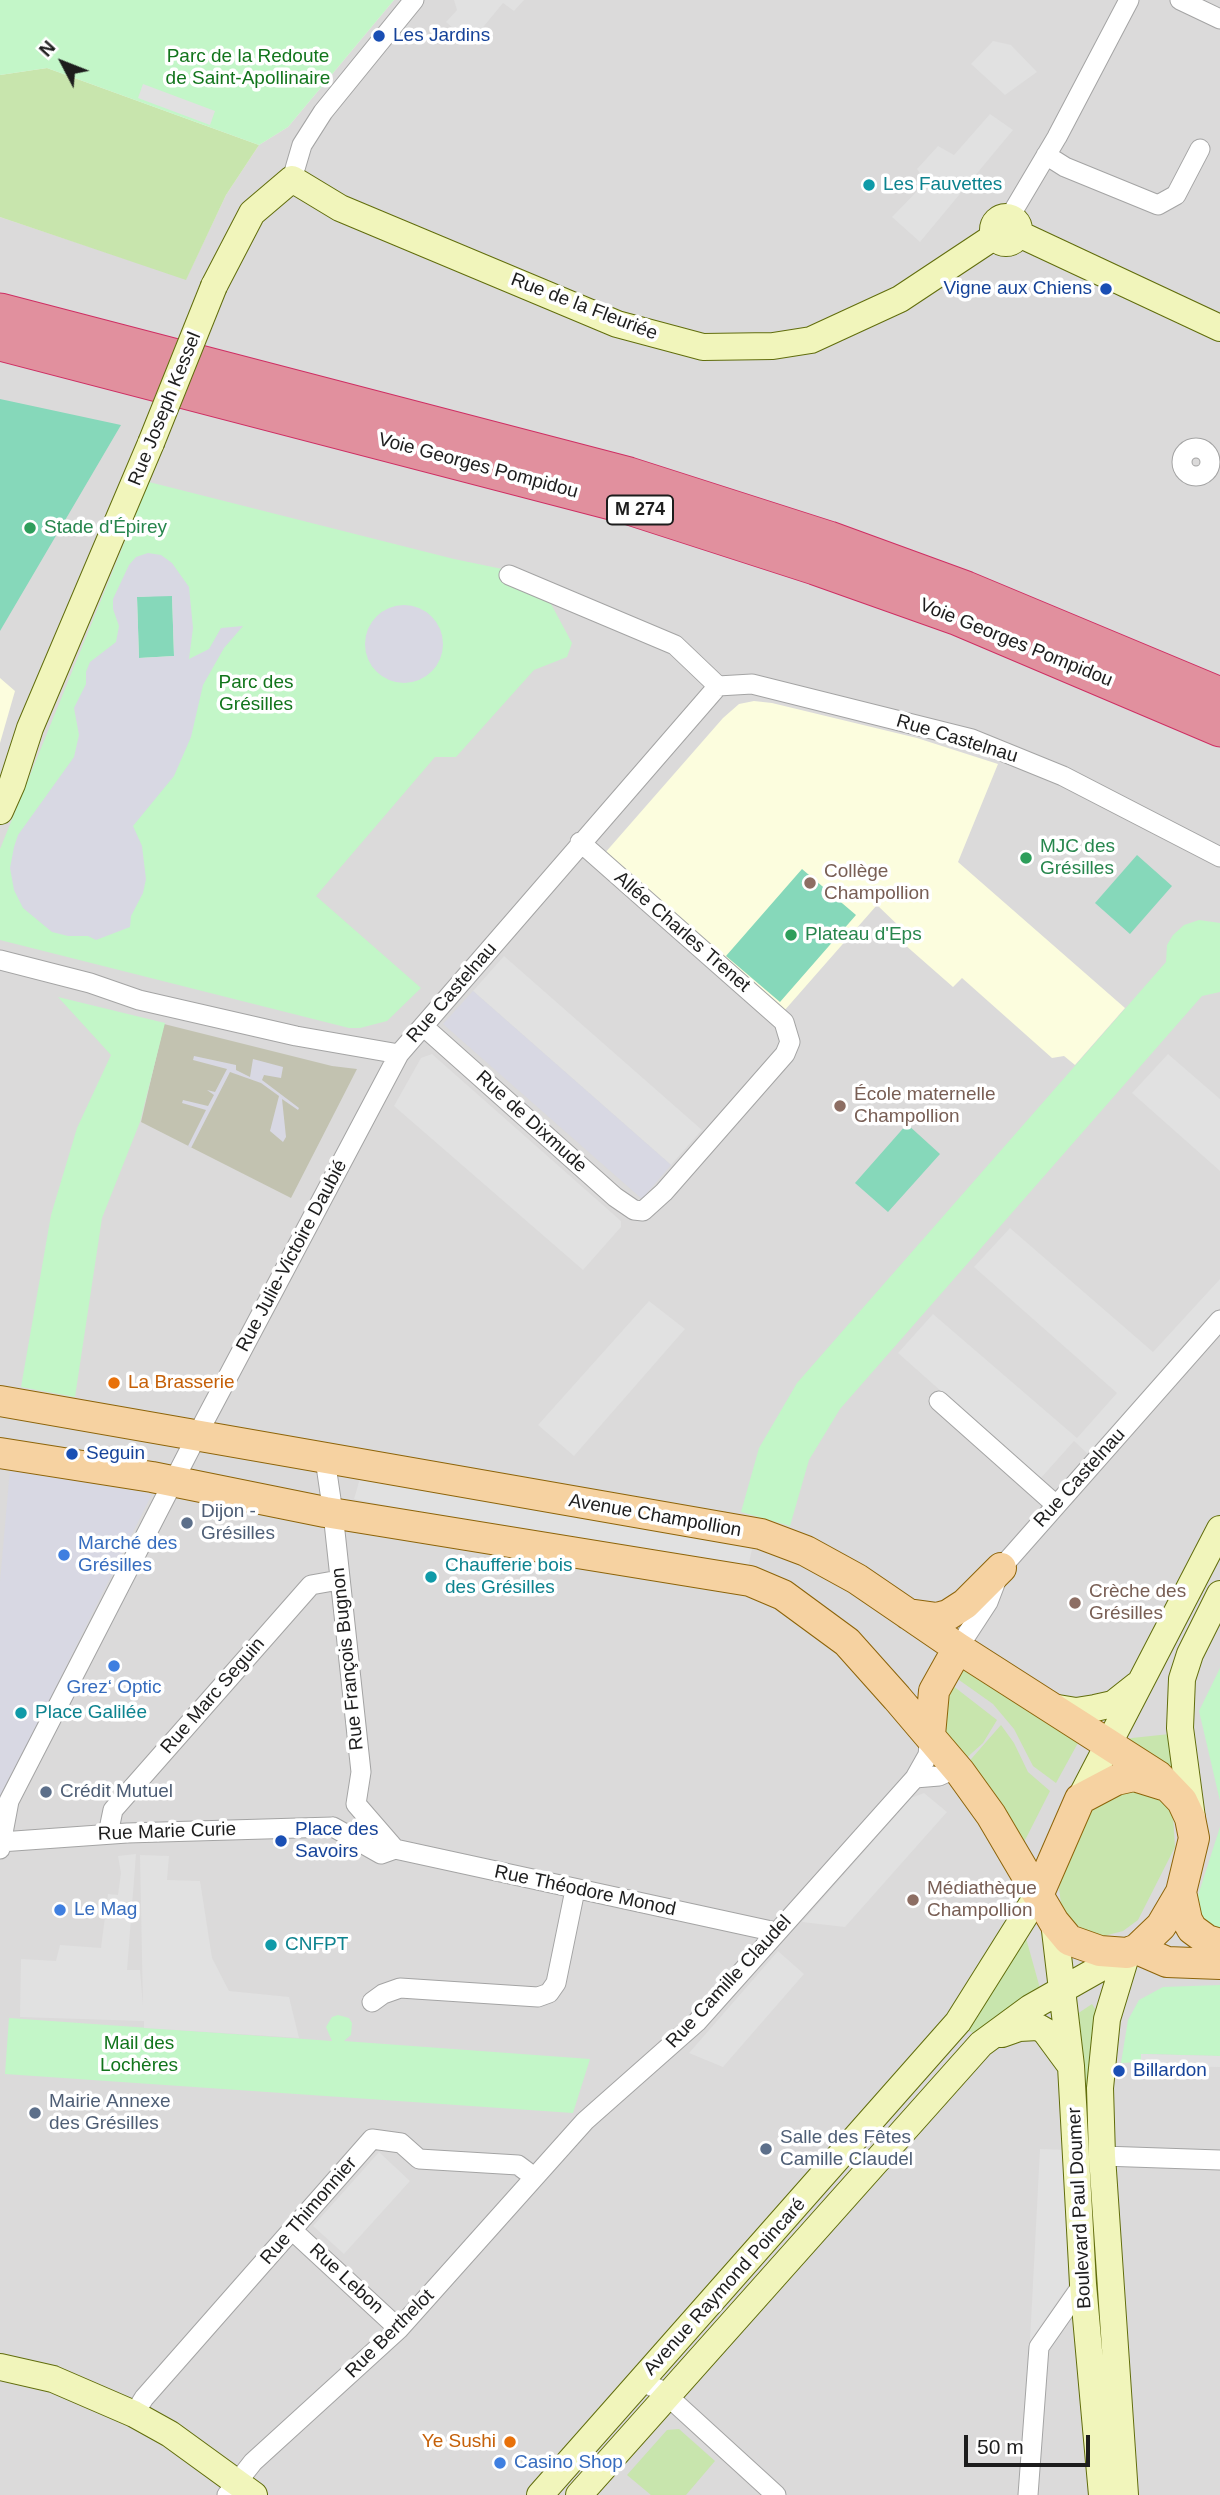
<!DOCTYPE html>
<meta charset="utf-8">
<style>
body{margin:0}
#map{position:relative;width:1220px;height:2495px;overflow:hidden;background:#eeebe4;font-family:Arial,sans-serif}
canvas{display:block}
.north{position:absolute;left:28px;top:28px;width:70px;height:70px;-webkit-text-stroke:5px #fff;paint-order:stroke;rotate:312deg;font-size:19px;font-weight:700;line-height:28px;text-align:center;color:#1d1d1d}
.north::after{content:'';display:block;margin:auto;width:24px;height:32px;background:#1d1d1d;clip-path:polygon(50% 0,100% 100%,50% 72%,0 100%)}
.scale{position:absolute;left:964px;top:2435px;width:126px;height:32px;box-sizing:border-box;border:4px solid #1d1d1d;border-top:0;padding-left:9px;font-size:21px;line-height:24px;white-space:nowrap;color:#1d1d1d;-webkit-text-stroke:5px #fff;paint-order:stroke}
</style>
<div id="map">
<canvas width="1220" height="2495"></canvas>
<div class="north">N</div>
<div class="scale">50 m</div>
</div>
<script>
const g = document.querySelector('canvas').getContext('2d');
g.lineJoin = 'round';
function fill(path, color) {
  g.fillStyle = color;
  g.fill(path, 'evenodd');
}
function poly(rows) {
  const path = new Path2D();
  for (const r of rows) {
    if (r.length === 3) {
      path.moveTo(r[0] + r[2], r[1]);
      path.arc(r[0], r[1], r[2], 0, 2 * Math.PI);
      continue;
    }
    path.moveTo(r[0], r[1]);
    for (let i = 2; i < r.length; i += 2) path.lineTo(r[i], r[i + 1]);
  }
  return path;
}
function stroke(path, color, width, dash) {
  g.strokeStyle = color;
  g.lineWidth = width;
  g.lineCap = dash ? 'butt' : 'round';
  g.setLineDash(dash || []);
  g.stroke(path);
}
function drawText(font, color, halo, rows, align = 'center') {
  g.font = font + ' Arial,sans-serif';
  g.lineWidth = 7;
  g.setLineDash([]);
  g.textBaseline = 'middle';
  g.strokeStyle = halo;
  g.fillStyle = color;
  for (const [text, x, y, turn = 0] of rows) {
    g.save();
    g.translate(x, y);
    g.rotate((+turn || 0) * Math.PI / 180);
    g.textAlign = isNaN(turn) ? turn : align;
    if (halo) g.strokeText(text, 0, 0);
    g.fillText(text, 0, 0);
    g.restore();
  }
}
fill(poly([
 [394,0,1220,0,1220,2495,0,2495,0,217,186,279,226,195,259,145,288,127]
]), '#dbdada');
fill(poly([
 [0,678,15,691,0,743],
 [754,701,772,703,917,738,998,764,958,862,1125,1008,1075,1065,1064,1056,1052,1058,962,978,953,987,896,937,903,930,877,905,784,1011,604,854,723,718,739,704]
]), '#fcfdde');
fill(poly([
 [164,1024,332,1066,357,1069,291,1198,141,1122]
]), '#c2c2b0');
fill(poly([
 [47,68,259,145,226,195,186,280,0,217,0,75],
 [959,1669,972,1670,1079,1741,1056,1783,1033,1766,1014,1729,993,1704,952,1675],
 [948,1682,997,1720,983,1743,962,1762,942,1732],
 [1001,1725,1014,1743,1028,1772,1050,1791,1020,1850,965,1766],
 [1170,1734,1177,1773,1124,1740,1132,1738],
 [1117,1787,1162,1798,1173,1815,1175,1847,1138,1920,1123,1931,1104,1936,1082,1929,1071,1920,1061,1904,1059,1888,1073,1841,1094,1804],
 [1026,1938,1041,1992,978,2035,962,2028],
 [1092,2004,1096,2010,1089,2058,1090,2144,1083,2145,1074,2016],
 [679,2429,715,2461,686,2495,651,2495,627,2475,667,2430]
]), '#c8e5ad');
fill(poly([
 [0,0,394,0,288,127,259,145,47,68,0,75],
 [149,482,454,559,536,576,572,643,567,657,534,670,456,757,435,757,316,896,421,988,387,1021,360,1028,349,1028,0,940,0,849],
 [1199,920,1220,923,1220,992,1202,996,840,1409,809,1460,790,1526,741,1512,759,1448,797,1383,1166,962,1167,945,1173,935,1184,925],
 [58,997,165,1023,140,1122,102,1218,75,1397,21,1387,51,1215,77,1128,111,1055],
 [1220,1668,1220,1801,1199,1711],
 [1220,1827,1220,1928,1214,1928,1194,1908],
 [1220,1985,1220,2056,1142,2054,1141,2062,1121,2063,1128,2020,1139,2000,1163,1987],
 [338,2015,349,2018,352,2023,351,2035,344,2041,590,2059,573,2113,5,2074,9,2018,332,2041,326,2027,332,2017]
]), '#c3f6c8');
fill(poly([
 [0,399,121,425,0,631],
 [172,595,174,656,139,658,137,597],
 [1137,855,1172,886,1130,934,1095,903],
 [802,869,856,915,780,1002,726,956],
 [907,1124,940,1154,888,1212,855,1183]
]), '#86d8ba');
fill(poly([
 [454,0,524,0,514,11,503,3,470,43,446,22,457,10],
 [993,41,1011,45,1037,72,1005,95,971,64],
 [143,84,215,111,210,125,138,98],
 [990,114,1013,130,920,242,892,217,926,182,917,169,938,146,954,155],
 [504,956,702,1130,671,1165,473,991],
 [432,1054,621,1221,621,1227,583,1270,394,1106,421,1058],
 [1168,1054,1220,1099,1220,1171,1132,1093],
 [1010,1228,1153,1352,1220,1279,1220,1308,1090,1456,1074,1441,1040,1479,898,1353,933,1314,1077,1438,1117,1393,974,1267],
 [649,1301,685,1329,574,1456,538,1425],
 [361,1475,753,1545,748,1567,541,1537,354,1499],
 [924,1793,947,1812,845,1927,802,1922,911,1798],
 [136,1854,127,1970,140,1970,143,2006,140,1855,169,1856,167,1880,200,1881,212,1958,229,1991,289,1997,299,2038,144,2028,144,2021,20,2017,21,1959,56,1961,60,1945,101,1948,108,1894,118,1895,121,1873,118,1856],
 [778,1951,804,1974,723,2067,689,2053],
 [1141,2054,1220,2056,1220,2067,1141,2066],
 [1040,2149,1068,2150,1068,2286,1030,2341],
 [379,2152,410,2181,344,2254,313,2226]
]), '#e1e1e1');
fill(poly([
 [148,553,161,555,172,563,189,587,193,628,189,659,209,649,221,628,243,626,224,648,203,685,191,737,174,776,133,826,142,846,146,879,143,893,131,916,130,927,96,940,88,936,68,936,52,932,23,908,14,890,10,868,14,847,18,835,74,757,79,735,74,708,86,684,86,672,90,662,116,642,119,626,113,609,113,599,129,565,136,557],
 [172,596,174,656,139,658,137,597],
 [404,644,39],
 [473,991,671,1165,642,1199,443,1024],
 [194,1056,236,1065,236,1070,250,1077,253,1059,283,1067,281,1078,264,1075,262,1080,299,1108,298,1110,282,1099,286,1137,283,1142,270,1131,279,1096,261,1083,230,1072,191,1148,188,1146,206,1110,182,1103,183,1100,208,1106,214,1095,207,1090,215,1092,227,1069,193,1060],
 [10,1469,152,1494,0,1799,0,1582]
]), '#d8d8e3');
const street = poly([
 [1180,0,1220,19],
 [1046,155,1065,167,1158,205,1176,195,1200,149],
 [292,179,302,145,323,112,414,0],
 [1009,218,1057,137,1129,0],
 [1196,462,14],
 [509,575,675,645,718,686],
 [0,960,90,983,139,1000,296,1036,399,1054,718,686,752,684,972,739,1063,776,1220,857],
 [423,1026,615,1197,634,1210,643,1211,664,1192,785,1054,790,1042,784,1022,580,842],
 [939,1401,1056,1505],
 [325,1459,333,1513,361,1772,356,1804],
 [958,1648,988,1602,1001,1568,1220,1320],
 [915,1778,939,1776,957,1768],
 [333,1827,381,1854,395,1849,356,1804],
 [108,1834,113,1810,311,1585,339,1580],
 [0,1842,127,1833,333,1827],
 [0,1849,9,1801,205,1420,399,1054],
 [395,1849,776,1932],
 [372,2002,383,1994,400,1988,538,1997,549,1993,556,1983,575,1890],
 [1102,2156,1220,2160],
 [292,2230,399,2329],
 [641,2382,661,2390,776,2495],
 [134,2414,144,2398,372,2139,401,2143,419,2159,518,2165,534,2177],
 [227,2495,253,2462,399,2329,585,2121,697,2022,915,1778,928,1755,930,1735],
 [1028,2495,1039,2347,1083,2284]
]);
const secondary = poly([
 [1006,230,13],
 [1019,234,1220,328],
 [214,286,252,213,292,179,340,208,617,324,703,347,773,346,811,340,900,299,995,236],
 [0,811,12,784,30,728,151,443],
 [1052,1707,1076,1711,1095,1708,1113,1704,1137,1685],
 [1080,1799,1220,1529],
 [1192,1818,1180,1728,1182,1679,1190,1654,1220,1594],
 [1054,1922,1071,2066,1083,2284,1102,2495],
 [1002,2034,1019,2028,1038,2027,1045,2031,1070,2065],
 [0,2367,53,2379,134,2414,170,2434,254,2495],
 [540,2495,958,2022,1039,1893],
 [579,2495,981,2044,1030,2008,1127,1953],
 [1125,2495,1102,2156,1100,2088,1107,2019,1127,1953]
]);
const primary = poly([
 [0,1401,761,1534,806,1551,857,1579,958,1648,1158,1776,1182,1801,1190,1818,1194,1838,1181,1892,1161,1926,1137,1949,1127,1953,1100,1951,1069,1940,1054,1922,991,1815,960,1772,897,1698,847,1642,783,1595,750,1581,325,1512,152,1477,0,1453],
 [908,1614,937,1618,948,1615,965,1604,1001,1568],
 [930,1735,934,1691,958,1648],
 [1181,1892,1187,1920,1192,1929,1207,1940,1220,1944],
 [1039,1893,1080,1799,1116,1780,1134,1776,1163,1785],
 [1137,1949,1167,1962,1220,1964]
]);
const highway = poly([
 [0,311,629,475,829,539,966,589,1220,695],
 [0,343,623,505,815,567,956,617,1220,729]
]);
stroke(street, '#a4a4a4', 21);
stroke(secondary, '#616d0c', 28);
stroke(primary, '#8d6409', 32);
stroke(highway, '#ce2f63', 37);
stroke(street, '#fff', 19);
stroke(secondary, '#f1f5bb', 26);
stroke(primary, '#f6d2a1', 30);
stroke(highway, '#e1909e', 35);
const secondaryBridge = poly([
 [151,443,214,286]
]);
stroke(secondaryBridge, '#616d0c', 28, []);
stroke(secondaryBridge, '#f1f5bb', 26);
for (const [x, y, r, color] of [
 [379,36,7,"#1a4fb4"],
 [869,185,7,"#0f9aa8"],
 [1106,289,7,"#1a4fb4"],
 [30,528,7,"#2e9e5b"],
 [1026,858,7,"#2e9e5b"],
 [810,883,7,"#8d6e63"],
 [791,935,7,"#2e9e5b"],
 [840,1106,7,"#8d6e63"],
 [114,1383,7,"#e8710a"],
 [72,1454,7,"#1a4fb4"],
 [187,1523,7,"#5c6f8a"],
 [64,1555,7,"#3f7fe0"],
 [431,1577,7,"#0f9aa8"],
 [1075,1603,7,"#8d6e63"],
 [114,1666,7,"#3f7fe0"],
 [21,1713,7,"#0f9aa8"],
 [46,1792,7,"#5c6f8a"],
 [281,1841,7,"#1a4fb4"],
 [913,1900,7,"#8d6e63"],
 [60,1910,7,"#3f7fe0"],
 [271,1945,7,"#0f9aa8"],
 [1119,2071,7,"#1a4fb4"],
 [35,2113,7,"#5c6f8a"],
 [766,2149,7,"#5c6f8a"],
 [510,2442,7,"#e8710a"],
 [500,2463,7,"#3f7fe0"]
]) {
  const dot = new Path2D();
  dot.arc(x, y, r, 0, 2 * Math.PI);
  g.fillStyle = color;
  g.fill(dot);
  stroke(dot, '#fff', 2.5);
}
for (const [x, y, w] of [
 [640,510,66]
]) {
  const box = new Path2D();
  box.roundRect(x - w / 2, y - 14.5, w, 29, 5);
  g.fillStyle = '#fff';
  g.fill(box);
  stroke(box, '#1d1d1d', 2);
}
drawText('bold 18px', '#1d1d1d', null, [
 ["M 274",640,510]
]);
drawText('19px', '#164399', '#fff', [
 ["Les Jardins",393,36],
 ["Vigne aux Chiens",1092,289,"right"],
 ["Seguin",86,1454],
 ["Place des",295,1830],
 ["Savoirs",295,1852],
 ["Billardon",1133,2071]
], 'left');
drawText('19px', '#12751c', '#fff', [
 ["Parc de la Redoute",248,57],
 ["de Saint-Apollinaire",248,79],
 ["Parc des",256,683],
 ["Grésilles",256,705],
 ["Mail des",139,2044],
 ["Lochères",139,2066]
]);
drawText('19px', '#0d838f', '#fff', [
 ["Les Fauvettes",883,185],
 ["Chaufferie bois",445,1566],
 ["des Grésilles",445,1588],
 ["Place Galilée",35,1713],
 ["CNFPT",285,1945]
], 'left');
drawText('19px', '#1d1d1d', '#fff', [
 ["Rue de la Fleuriée",584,307,21],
 ["Rue Joseph Kessel",165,409,-68],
 ["Voie Georges Pompidou",478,466,15],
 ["Voie Georges Pompidou",1016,643,22],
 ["Rue Castelnau",957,739,17],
 ["Allée Charles Trenet",682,932,41],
 ["Rue Castelnau",452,993,-49],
 ["Rue de Dixmude",531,1122,42],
 ["Rue Julie-Victoire Daubié",292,1256,-62],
 ["Rue Castelnau",1080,1478,-48],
 ["Avenue Champollion",655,1516,10],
 ["Rue François Bugnon",348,1659,-96],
 ["Rue Marc Seguin",213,1696,-49],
 ["Rue Marie Curie",167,1832,-2],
 ["Rue Théodore Monod",585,1891,12],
 ["Rue Camille Claudel",729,1982,-47],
 ["Boulevard Paul Doumer",1080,2208,-93],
 ["Rue Thimonnier",309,2211,-49],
 ["Rue Lebon",346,2279,43],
 ["Avenue Raymond Poincaré",725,2287,-48],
 ["Rue Berthelot",390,2334,-45]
]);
drawText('19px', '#27864d', '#fff', [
 ["Stade d'Épirey",44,528],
 ["MJC des",1040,847],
 ["Grésilles",1040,869],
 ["Plateau d'Eps",805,935]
], 'left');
drawText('19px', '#785e54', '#fff', [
 ["Collège",824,872],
 ["Champollion",824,894],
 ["École maternelle",854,1095],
 ["Champollion",854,1117],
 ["Crèche des",1089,1592],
 ["Grésilles",1089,1614],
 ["Médiathèque",927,1889],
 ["Champollion",927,1911]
], 'left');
drawText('19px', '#c56008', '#fff', [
 ["La Brasserie",128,1383],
 ["Ye Sushi",496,2442,"right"]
], 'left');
drawText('19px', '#4e5e75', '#fff', [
 ["Dijon -",201,1512],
 ["Grésilles",201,1534],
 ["Crédit Mutuel",60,1792],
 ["Mairie Annexe",49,2102],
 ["des Grésilles",49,2124],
 ["Salle des Fêtes",780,2138],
 ["Camille Claudel",780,2160]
], 'left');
drawText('19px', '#366cbe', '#fff', [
 ["Marché des",78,1544],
 ["Grésilles",78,1566],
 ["Grez‘ Optic",114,1688,"center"],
 ["Le Mag",74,1910],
 ["Casino Shop",514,2463]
], 'left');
</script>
